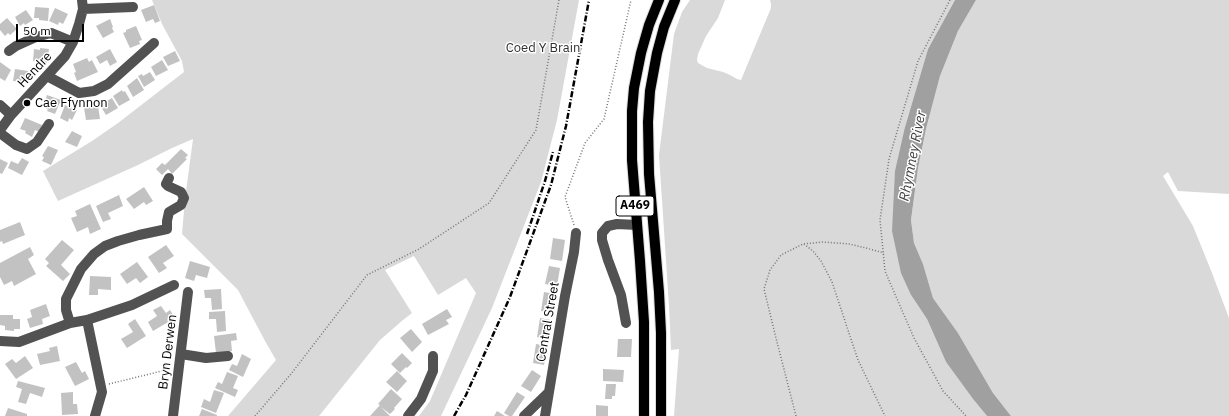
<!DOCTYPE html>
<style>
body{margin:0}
#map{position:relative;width:1229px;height:416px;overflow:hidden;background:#fff;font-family:"IBM Plex Sans",sans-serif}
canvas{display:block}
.scale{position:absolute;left:16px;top:24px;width:68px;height:18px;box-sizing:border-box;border:2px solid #000;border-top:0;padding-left:5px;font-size:12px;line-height:14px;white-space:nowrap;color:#000;-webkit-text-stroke:3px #fff;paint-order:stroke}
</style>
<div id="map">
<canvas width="1229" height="416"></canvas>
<div class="scale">50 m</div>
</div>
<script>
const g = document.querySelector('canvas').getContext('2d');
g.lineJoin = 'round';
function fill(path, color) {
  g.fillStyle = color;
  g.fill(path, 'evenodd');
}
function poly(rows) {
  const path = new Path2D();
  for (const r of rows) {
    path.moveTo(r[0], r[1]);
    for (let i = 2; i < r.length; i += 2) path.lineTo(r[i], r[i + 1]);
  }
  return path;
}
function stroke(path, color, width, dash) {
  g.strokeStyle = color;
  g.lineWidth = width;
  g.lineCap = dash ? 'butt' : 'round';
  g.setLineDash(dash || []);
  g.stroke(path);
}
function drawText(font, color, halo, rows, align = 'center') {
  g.font = font + ' "IBM Plex Sans",sans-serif';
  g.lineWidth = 3;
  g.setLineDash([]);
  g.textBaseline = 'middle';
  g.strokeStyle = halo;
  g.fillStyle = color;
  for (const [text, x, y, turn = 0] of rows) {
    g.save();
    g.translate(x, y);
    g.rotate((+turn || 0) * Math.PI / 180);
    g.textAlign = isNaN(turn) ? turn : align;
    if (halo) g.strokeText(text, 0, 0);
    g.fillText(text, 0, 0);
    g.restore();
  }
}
fill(poly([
 [152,0,579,0,557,120,541,182,492,308,441,416,419,416,430,401,476,293,466,278,438,295,414,256,385,270,412,313,403,320,380,340,319,416,228,416,276,360,265,341,238,290,182,234,185,199,193,139,172,148,138,165,58,201,43,171,92,141,118,123,184,72,182,61,162,24],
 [690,0,725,0,718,18,706,36,698,54,697,60,698,63,707,68,723,72,730,75,737,79,741,80,771,8,771,4,770,0,955,0,928,49,905,127,911,295,927,319,946,362,973,399,987,416,674,416,679,349,671,350,669,306,659,155,674,34,682,12],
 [976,0,1229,0,1229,194,1178,191,1168,172,1163,176,1193,226,1212,273,1229,318,1229,416,1011,416,993,393,958,333,933,298,923,264,914,243,911,220,918,168,926,129,940,76,958,31]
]), '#d9d9d9');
fill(poly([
 [955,0,976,0,958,31,940,76,926,129,918,168,911,220,914,243,923,264,933,298,958,333,993,393,1011,416,987,416,973,399,946,362,927,319,911,295,901,273,892,231,895,171,905,127,928,49]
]), '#a0a0a0');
fill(poly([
 [154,5,160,21,155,23,153,19,146,22,141,10],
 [35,7,49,8,48,21,39,20,39,18,34,18],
 [55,8,68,14,63,24,59,22,58,25,49,21],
 [26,10,33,20,25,25,24,23,20,26,15,17],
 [7,18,17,29,10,35,8,33,5,36,0,30,0,24],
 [110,19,113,27,112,28,114,32,103,38,96,26],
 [136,26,142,40,139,41,140,44,130,48,123,33,126,32,126,30],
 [40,48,49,49,47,63,33,61,34,49,40,50],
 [110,49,117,62,110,66,107,60,100,64,96,57],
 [175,51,180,61,168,66,163,57],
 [87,58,89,62,92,60,98,72,77,81,74,73,76,72,73,64],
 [162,60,168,70,156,76,151,67],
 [0,62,11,70,5,81,0,78],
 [15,69,28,71,27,82,13,81],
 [150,72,155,80,144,87,138,76,142,74,143,76],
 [137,78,144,90,133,97,127,86],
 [122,90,123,92,125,91,130,100,119,106,113,96],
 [47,95,61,100,55,114,47,111,48,109,43,107],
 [112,98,118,108,106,115,100,105],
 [65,105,77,110,72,120,69,118,68,122,60,118],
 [98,106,100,119,86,120,84,108],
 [25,118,42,125,39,132,35,130,32,137,25,133,26,131,20,129],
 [72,131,82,136,77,147,65,142],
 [48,146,58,150,51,165,42,161,44,157,42,156],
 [181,149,188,155,185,158,187,159,172,174,168,169,162,175,156,169,162,163,165,165],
 [22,158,29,162,22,175,8,168,11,161,18,164],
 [0,159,8,163,2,174,0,173],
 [144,187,153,201,146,205,144,202,134,209,126,199],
 [119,195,123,206,108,213,111,219,103,222,96,206],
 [90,204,101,229,90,234,88,227,77,232,71,218,77,216,75,211],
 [20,222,25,235,3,244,2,241,0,242,0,230],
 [553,238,565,240,562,261,550,259],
 [62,240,74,250,61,265,70,274,63,281,46,266,49,263,45,259],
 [166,245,174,256,163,263,167,268,159,273,148,257],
 [30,247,34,255,28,259,36,274,14,286,12,281,4,285,0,277,0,263],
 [190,261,210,267,207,278,196,275,194,281,185,278],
 [137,262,148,277,140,283,136,278,127,284,120,274],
 [549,266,560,268,557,286,545,284],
 [90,276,111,277,111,290,98,289,98,295,89,295],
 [221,289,222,309,212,310,211,298,205,298,204,290],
 [544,292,555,294,552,313,541,311],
 [46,304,50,316,42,319,43,324,30,328,27,319,32,317,30,310],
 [161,306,166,313,170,310,175,318,153,331,148,322,157,316,153,310],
 [447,309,452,317,446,320,449,324,428,335,422,324],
 [225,311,226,331,217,332,216,319,209,319,209,312],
 [0,315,13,315,13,319,20,319,20,329,14,329,14,331,5,330,5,326,0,325],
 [540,318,551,320,548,339,537,337],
 [135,319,146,336,127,348,121,339,133,332,128,324],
 [411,329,422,342,412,352,400,338],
 [236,333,237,340,231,341,232,351,216,353,214,336],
 [618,339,632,339,631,357,617,357],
 [536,344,547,346,544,365,533,363],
 [57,346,60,361,40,365,37,354,50,351,49,348],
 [402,353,412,363,407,368,406,367,400,373,391,364],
 [242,354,251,359,243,377,229,370,232,364,237,366],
 [25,356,33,368,16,379,5,364,12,359,16,363],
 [76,362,82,373,85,371,89,379,75,386,65,367],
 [603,369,624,370,623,382,603,381],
 [532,370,541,376,531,392,521,386],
 [397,371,407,381,397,392,386,382],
 [227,372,238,376,233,388,238,390,235,397,215,388,218,382,222,384],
 [18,381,45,388,42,397,30,393,26,404,18,402,22,389,16,387],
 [606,384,616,384,615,396,612,396,612,399,605,399],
 [391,389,402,399,394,408,395,409,390,414,381,407,390,416,370,416,380,405,378,404],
 [214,390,224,393,216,413,201,407,204,399,210,402],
 [73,392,73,404,77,404,78,414,62,415,61,393],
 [517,392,525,397,512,416,509,416,504,413],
 [596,405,608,406,608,416,596,416],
 [8,408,27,414,27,416,5,416],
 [202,409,217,415,217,416,199,416],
 [497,411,505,416,494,416]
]), '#c2c2c2');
const major = poly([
 [644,416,644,322,640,261,632,160,632,111,634,88,641,53,649,25,659,0],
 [661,416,661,333,659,292,649,174,648,122,650,91,657,53,664,27,675,0]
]);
stroke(major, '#dbdbdb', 12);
stroke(poly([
 [950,0,918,61,889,159,880,220,885,271,914,338,943,391,966,416],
 [574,225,565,197,585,143,604,119,631,0],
 [804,244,813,251,821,261,832,282,858,360,885,416],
 [109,384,170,369],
 [255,416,291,374,367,275,419,249,489,203,536,130,559,0],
 [796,416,776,338,764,289,770,270,781,255,803,244,823,242,849,244,866,248,884,253]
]), '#747474', 1.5, [1, 2]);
stroke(poly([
 [83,9,133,7],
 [9,51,16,46,36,37,51,33,73,42],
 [47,76,79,93,94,91,108,84,154,43],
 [0,105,11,115],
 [0,130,11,115,65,56,73,42,79,24,83,9,82,0],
 [0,133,16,145,27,149,37,142,49,124],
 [87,320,132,305,174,285],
 [70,323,66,310,66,299,81,269,94,254,105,246,118,241,139,235,167,229,167,221,169,212,181,205,184,198,181,192,168,186,166,184,169,178],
 [626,323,621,295,608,260,602,240,602,233,608,226,617,224,637,225],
 [0,341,19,342,70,323,87,320,102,392,95,416],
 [181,354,206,358,228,356],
 [173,416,188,292],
 [408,416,421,399,433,371,433,356],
 [524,416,549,392],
 [545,416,565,296,574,252,576,233]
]), '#525252', 10);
stroke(major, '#000', 10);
stroke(poly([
 [527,234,545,181,553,152],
 [454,416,466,395,510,297,551,185,566,126,589,0]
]), '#000', 2.5, [6, 2, 1, 2]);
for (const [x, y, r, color] of [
 [27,103,4,"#000"]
]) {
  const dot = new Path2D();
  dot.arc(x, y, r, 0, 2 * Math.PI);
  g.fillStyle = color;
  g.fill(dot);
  stroke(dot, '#fff', 1.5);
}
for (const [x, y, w] of [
 [635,206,38]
]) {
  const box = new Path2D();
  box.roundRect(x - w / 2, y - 10, w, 20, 3);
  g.fillStyle = '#fff';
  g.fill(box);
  stroke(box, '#000', 1);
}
drawText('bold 12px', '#000', null, [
 ["A469",635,206]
]);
drawText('13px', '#303030', '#fff', [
 ["Coed Y Brain",543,48]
]);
drawText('13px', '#000', '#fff', [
 ["Hendre",35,70,-47],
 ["Central Street",548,322,-80],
 ["Bryn Derwen",168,352,-83]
]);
drawText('13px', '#000', '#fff', [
 ["Cae Ffynnon",35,103]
], 'left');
drawText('italic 14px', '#414141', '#fff', [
 ["Rhymney River",913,156,-79]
]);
</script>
